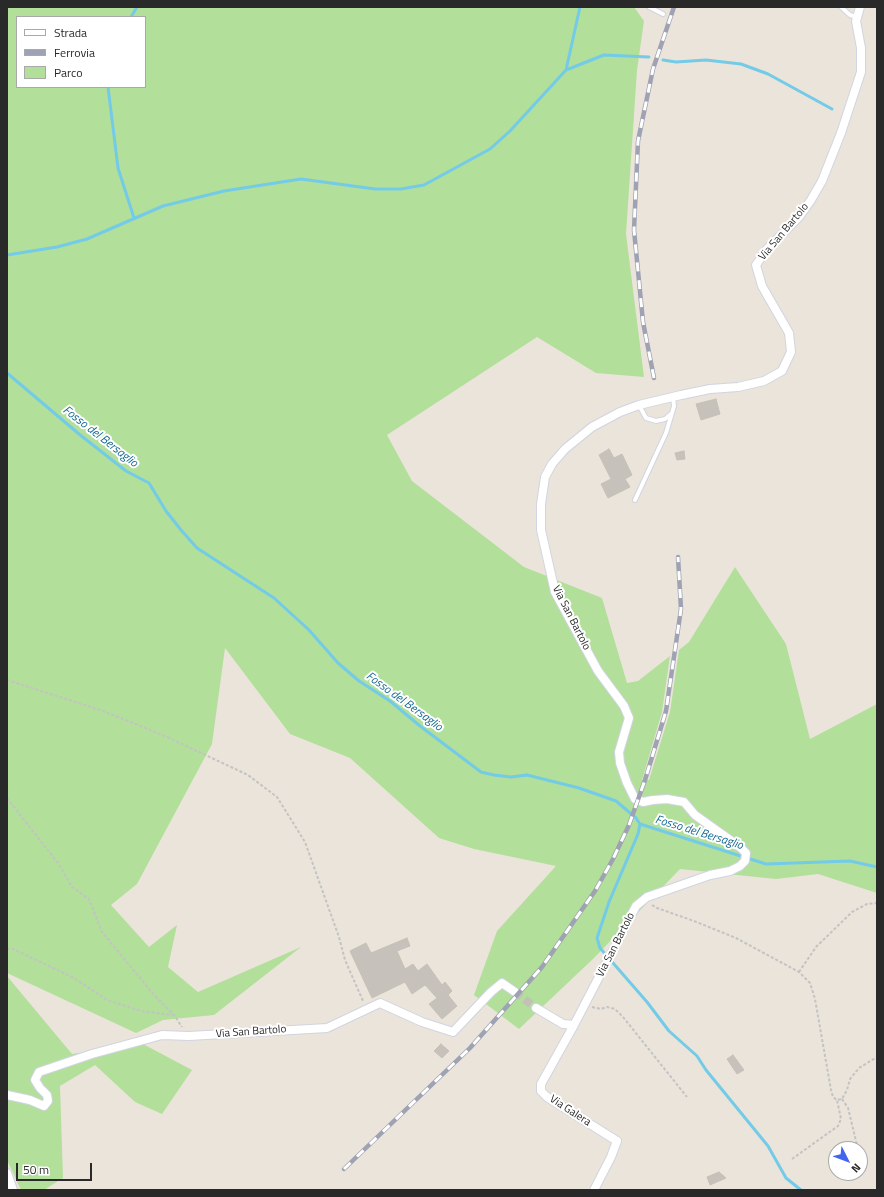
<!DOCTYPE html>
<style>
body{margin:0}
#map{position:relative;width:884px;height:1197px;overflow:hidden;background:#ebe4db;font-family:"Titillium Web",sans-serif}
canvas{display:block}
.frame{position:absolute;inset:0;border:8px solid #292929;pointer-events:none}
.legend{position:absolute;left:16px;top:16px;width:130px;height:72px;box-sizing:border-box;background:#fff;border:1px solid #a9a9a9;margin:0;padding:5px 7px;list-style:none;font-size:12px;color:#292929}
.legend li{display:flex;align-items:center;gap:8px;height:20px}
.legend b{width:20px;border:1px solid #a9a9a9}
.north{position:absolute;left:828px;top:1141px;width:40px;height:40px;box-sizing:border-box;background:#fff;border:1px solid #a9a9a9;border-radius:50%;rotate:132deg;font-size:11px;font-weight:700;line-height:16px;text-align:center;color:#292929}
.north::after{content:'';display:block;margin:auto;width:14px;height:18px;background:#4265f1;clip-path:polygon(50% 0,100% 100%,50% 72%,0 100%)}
.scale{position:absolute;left:16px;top:1163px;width:76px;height:18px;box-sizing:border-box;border:2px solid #292929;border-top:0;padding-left:5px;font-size:12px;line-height:14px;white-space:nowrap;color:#292929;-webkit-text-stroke:3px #fff;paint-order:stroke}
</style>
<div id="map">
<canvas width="884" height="1197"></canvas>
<div class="frame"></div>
<ul class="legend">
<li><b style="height:5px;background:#fff"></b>Strada</li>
<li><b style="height:5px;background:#9ea2b2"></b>Ferrovia</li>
<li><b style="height:11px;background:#b2df9a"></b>Parco</li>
</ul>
<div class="north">N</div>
<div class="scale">50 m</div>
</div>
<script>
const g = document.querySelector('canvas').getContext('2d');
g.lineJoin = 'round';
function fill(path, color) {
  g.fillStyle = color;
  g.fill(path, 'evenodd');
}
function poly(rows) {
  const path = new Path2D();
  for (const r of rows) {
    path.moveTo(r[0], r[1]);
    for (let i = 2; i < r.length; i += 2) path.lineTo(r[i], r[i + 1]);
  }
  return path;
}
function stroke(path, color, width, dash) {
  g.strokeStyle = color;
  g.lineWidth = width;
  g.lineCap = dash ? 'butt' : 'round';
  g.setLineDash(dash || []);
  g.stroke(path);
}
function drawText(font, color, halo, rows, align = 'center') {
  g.font = font + ' "Titillium Web",sans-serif';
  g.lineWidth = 4;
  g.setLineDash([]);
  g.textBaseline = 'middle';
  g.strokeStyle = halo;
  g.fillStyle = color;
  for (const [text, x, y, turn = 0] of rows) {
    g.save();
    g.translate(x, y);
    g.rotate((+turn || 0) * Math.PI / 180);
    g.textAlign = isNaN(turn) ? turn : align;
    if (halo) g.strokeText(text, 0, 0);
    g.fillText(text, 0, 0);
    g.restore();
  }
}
fill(poly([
 [7,7,634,7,644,21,637,70,626,234,644,377,596,373,537,337,387,435,412,481,524,567,602,598,627,683,638,681,670,656,662,712,642,780,649,780,670,712,679,650,689,642,735,567,786,644,810,739,877,704,877,893,818,874,776,879,680,869,595,957,519,1029,474,995,497,931,556,866,474,849,439,838,350,758,290,734,225,648,212,744,137,884,111,905,149,947,177,925,168,967,198,992,301,947,214,1015,163,1020,136,1033,7,973],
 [17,17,145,17,145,87,17,87],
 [7,976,72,1054,143,1044,192,1070,162,1114,135,1102,95,1065,60,1086,63,1178,44,1190,21,1190,7,1160]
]), '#b2df9a');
stroke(poly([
 [131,17,137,7],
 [663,60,676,62,706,60,741,64,768,74,832,109],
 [566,70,580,7],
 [108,87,118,168,134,218],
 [7,255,57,247,87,239,163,206,224,191,301,179,375,189,401,189,424,185,490,149,510,131,566,70,604,55,649,57],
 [7,373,79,434,126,471,149,483,166,511,181,530,197,548,274,598,309,630,338,663,359,681,390,701,420,726,481,772,494,775,511,777,527,775,579,788,616,801,636,818,640,824,766,864,850,861,877,867],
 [640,824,638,834,609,902,597,938,600,948,647,1002,669,1031,697,1056,706,1070,768,1146,786,1178,801,1190]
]), '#73cbe8', 3);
const building = poly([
 [716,399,720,414,701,420,696,404,716,399],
 [609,449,614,458,622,454,632,475,625,479,630,487,608,498,601,484,611,479,599,455,609,449],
 [684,451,685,459,677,460,675,453,684,451],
 [407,938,410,946,397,951,405,969,413,964,418,971,427,964,442,985,445,982,452,991,448,995,457,1006,442,1019,429,1004,437,998,425,985,412,994,405,982,372,998,350,951,366,943,371,953,407,938],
 [441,1044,449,1051,442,1058,434,1051,441,1044],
 [733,1055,744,1070,737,1074,727,1059,733,1055],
 [719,1172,726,1178,710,1185,707,1177,719,1172]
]);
fill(building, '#c6c1bb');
stroke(building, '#c6c0b5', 1);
stroke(poly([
 [515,992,536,1008]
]), '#c4bfb7', 8, [8, 4]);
const service = poly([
 [649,7,663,14],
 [841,7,850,15,857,17],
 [639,405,646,418,656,421,665,419,672,413,674,406,673,397],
 [635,500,666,433,672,413]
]);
const minor = poly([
 [536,1008,563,1024,574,1025,636,906,647,897,710,875,730,871,740,866,745,861,746,853,740,847,695,815,684,802,667,799,653,800,643,802,635,799,627,783,620,763,619,752,629,718,624,706,598,671,555,592,541,530,541,504,545,477,552,464,565,449,592,427,620,412,639,405,681,395,710,389,738,387,764,381,782,371,791,352,789,333,762,286,756,265,767,249,799,217,811,200,822,181,841,133,861,72,861,48,856,21,860,7],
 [574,1025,541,1084,541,1091,547,1097,617,1141,611,1157,594,1190],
 [7,1095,30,1100,44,1106,48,1101,47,1095,40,1088,35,1080,39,1072,92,1054,162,1035,189,1036,327,1028,380,1003,422,1022,453,1032,491,992,502,983,515,992],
 [7,1173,13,1190]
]);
stroke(service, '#d1d4e1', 6);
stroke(minor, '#d1d4e1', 10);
stroke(poly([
 [7,680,103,711,165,736,248,775,277,797,305,842,339,937,345,960,363,1001],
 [7,798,60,866,72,887,89,899,102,932,154,995,174,1015,182,1027],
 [652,905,657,908,694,921,736,938,799,972,810,983,815,999,831,1090,833,1097,837,1100,842,1099,847,1090,850,1079,859,1068,877,1057],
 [7,949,11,948,74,978,107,1000,141,1011,173,1015],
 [799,972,816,947,852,912,867,904,877,903],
 [592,1007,601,1009,607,1007,615,1009,623,1017,687,1097],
 [842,1099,848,1108,858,1149],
 [860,1156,864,1172],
 [792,1159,838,1126,841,1119,837,1100]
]), '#c3c3c3', 2, [3, 2]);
stroke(service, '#fff', 4);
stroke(minor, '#fff', 8);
const rail = poly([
 [654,378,643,322,634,230,638,141,653,69,674,7],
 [344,1169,470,1048,542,967,595,891,613,859,629,825,645,780,666,711,681,609,678,557]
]);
stroke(rail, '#9ea2b2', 4.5);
stroke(rail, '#fff', 3, [9]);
drawText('11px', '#292929', '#fff', [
 ["Via San Bartolo",784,232,-50],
 ["Via San Bartolo",571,618,63],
 ["Via San Bartolo",616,945,-63],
 ["Via San Bartolo",251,1032,-4],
 ["Via Galera",570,1111,33]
]);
drawText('italic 12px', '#146892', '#fff', [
 ["Fosso del Bersaglio",100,437,38],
 ["Fosso del Bersaglio",404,702,36],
 ["Fosso del Bersaglio",699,833,17]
]);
</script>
